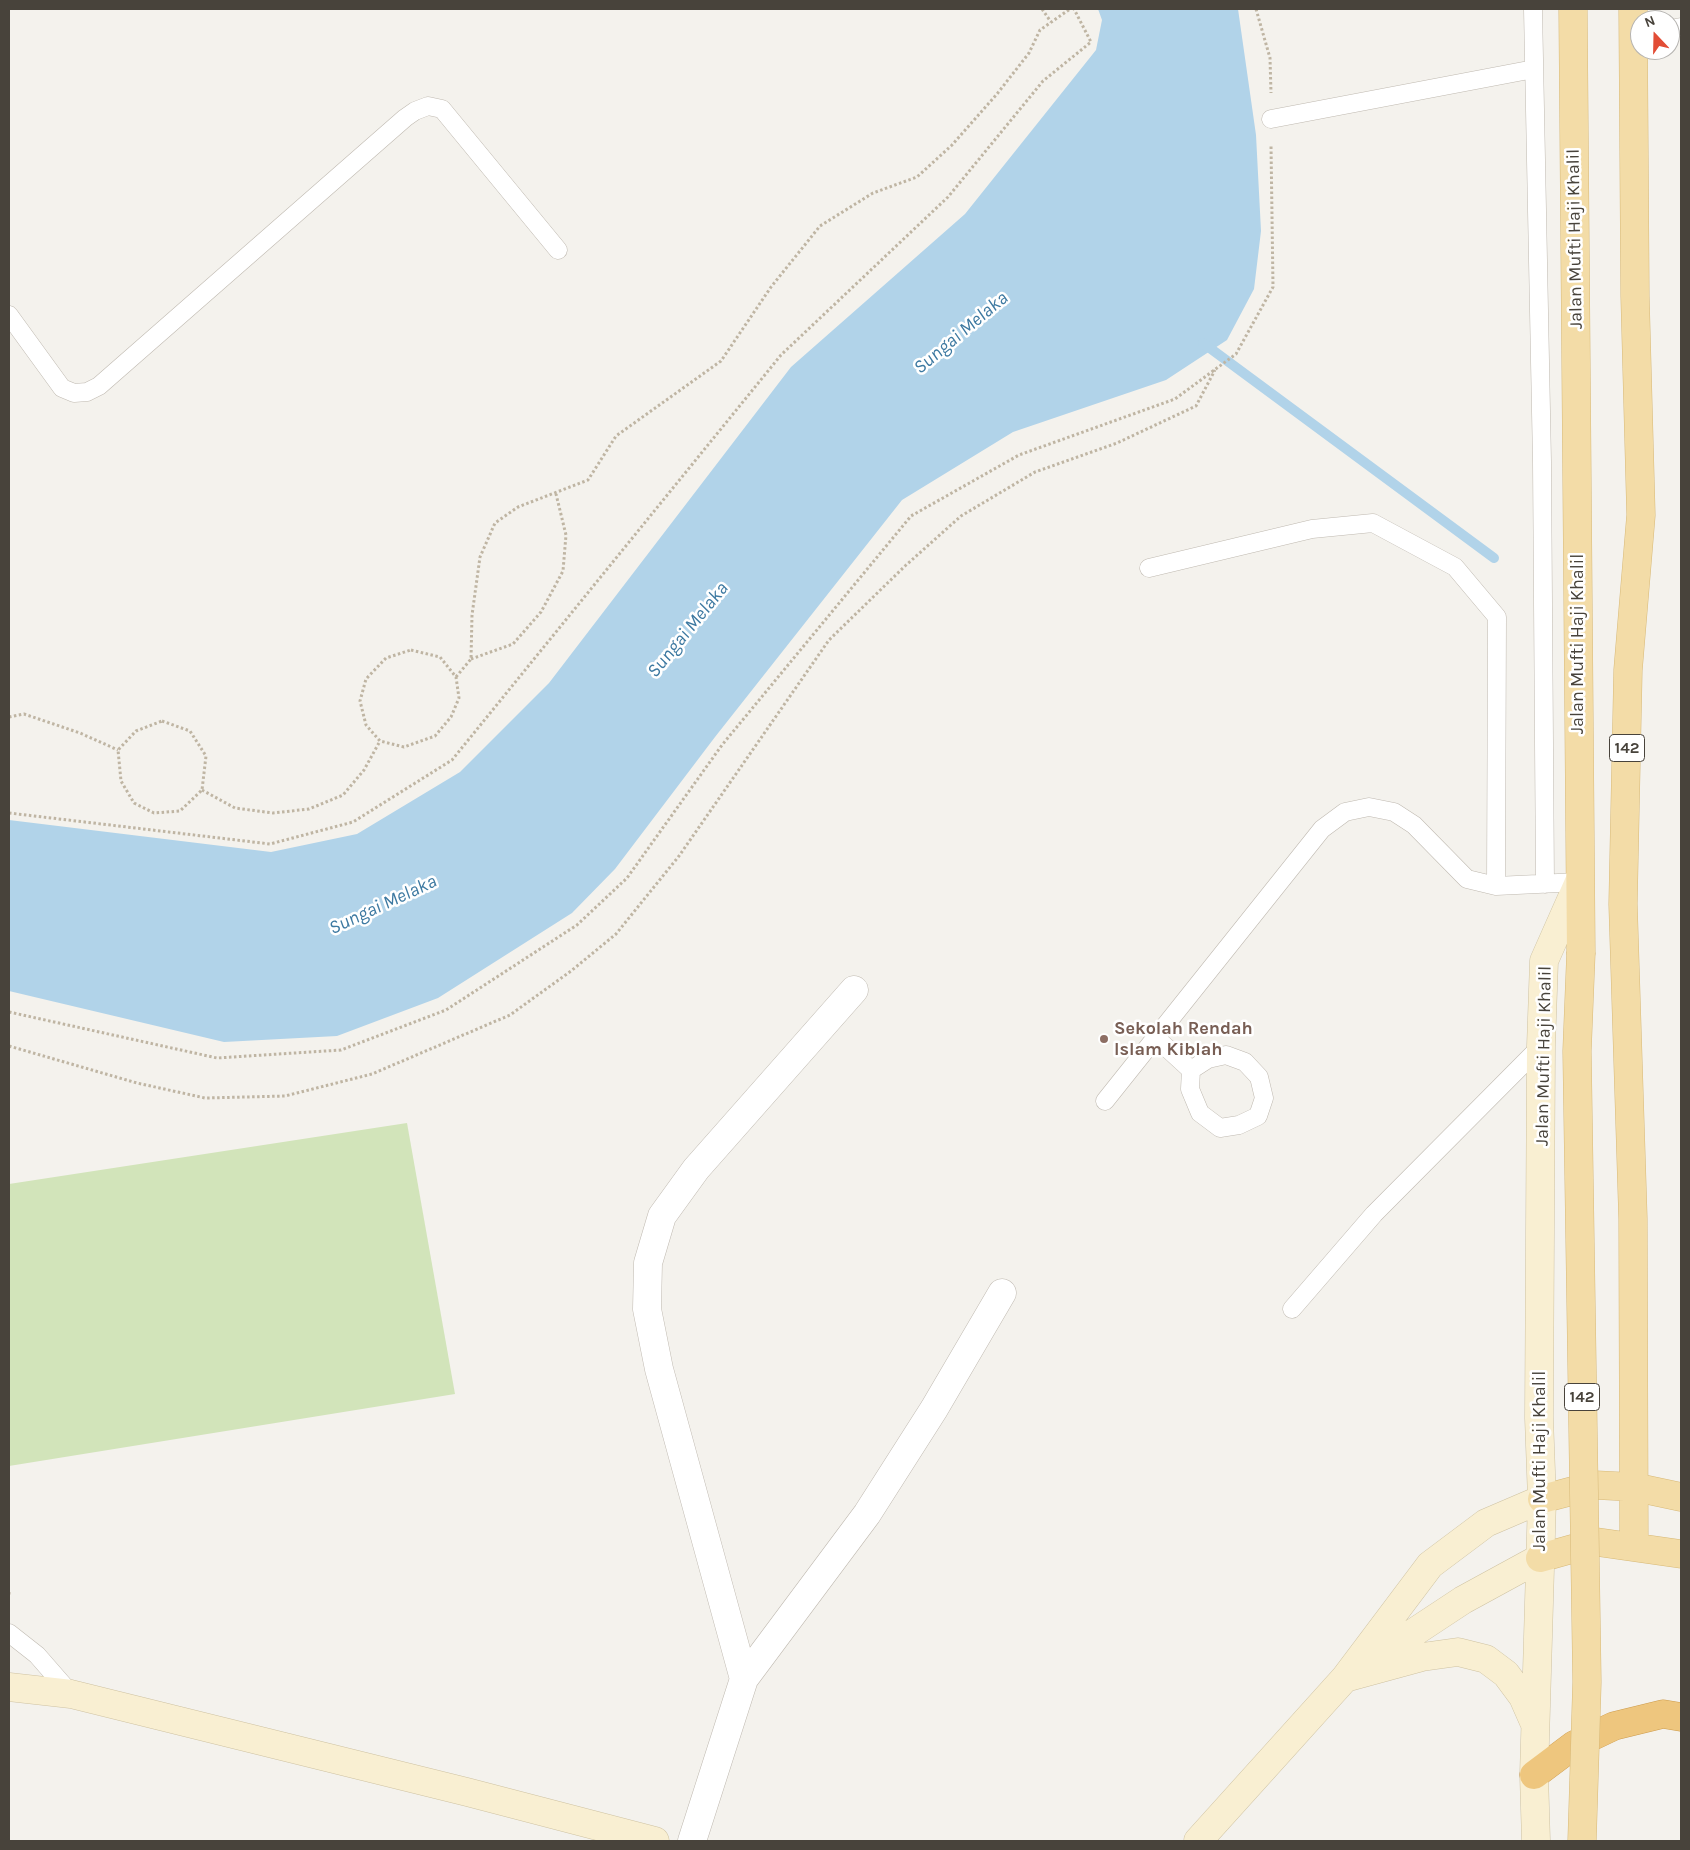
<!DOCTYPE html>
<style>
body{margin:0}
#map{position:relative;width:1690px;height:1850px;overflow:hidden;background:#f4f2ed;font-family:Karla,sans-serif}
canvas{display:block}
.frame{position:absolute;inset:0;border:10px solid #48433b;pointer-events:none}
.north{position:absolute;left:1630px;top:10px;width:50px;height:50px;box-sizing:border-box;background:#fff;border:1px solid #b6b4b1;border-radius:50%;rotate:339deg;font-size:14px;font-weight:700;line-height:20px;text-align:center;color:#48433b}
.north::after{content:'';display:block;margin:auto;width:18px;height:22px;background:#e24d36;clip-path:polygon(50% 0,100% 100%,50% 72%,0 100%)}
</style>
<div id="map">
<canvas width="1690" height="1850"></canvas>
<div class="frame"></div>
<div class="north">N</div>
</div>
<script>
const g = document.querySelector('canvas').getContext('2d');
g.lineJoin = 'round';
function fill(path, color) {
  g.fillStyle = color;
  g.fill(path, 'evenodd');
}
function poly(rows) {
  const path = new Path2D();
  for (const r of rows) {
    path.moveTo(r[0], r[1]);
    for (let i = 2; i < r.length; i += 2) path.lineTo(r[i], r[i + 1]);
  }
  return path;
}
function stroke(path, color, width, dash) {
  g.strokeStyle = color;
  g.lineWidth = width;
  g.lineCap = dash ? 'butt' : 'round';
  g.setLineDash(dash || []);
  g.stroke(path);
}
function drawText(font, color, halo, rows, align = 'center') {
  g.font = font + ' Karla,sans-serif';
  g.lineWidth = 5;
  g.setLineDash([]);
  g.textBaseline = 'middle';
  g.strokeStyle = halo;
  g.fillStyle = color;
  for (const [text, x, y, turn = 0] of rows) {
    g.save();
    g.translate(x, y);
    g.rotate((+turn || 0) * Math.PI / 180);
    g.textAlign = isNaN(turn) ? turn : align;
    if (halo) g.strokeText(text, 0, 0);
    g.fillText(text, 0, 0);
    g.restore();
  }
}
fill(poly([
 [407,1123,455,1394,9,1466,9,1184]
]), '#d2e4ba');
fill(poly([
 [1098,9,1238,9,1256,135,1261,231,1254,289,1227,340,1166,380,1013,432,902,500,715,737,615,869,572,913,438,998,337,1036,224,1042,9,991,9,820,271,852,357,834,460,772,549,683,791,367,965,214,1096,50,1102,20]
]), '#b1d3e9');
stroke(poly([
 [1203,343,1494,558]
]), '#b1d3e9', 10);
const lane = poly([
 [1533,9,1542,462,1545,884],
 [1670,29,1681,27],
 [1271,119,1534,69],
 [9,315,62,388,74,393,87,392,99,386,405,118,415,111,428,106,442,109,558,250],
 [1149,568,1312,529,1373,523,1455,567,1497,617,1496,886],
 [1155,1037,1191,1070,1190,1089,1200,1113,1220,1128,1239,1125,1258,1116,1264,1098,1259,1077,1245,1062,1226,1055,1208,1059,1191,1070],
 [1105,1101,1322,829,1345,812,1369,807,1394,812,1414,825,1467,879,1496,886,1579,882],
 [1292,1309,1374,1214,1541,1046],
 [9,1633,37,1655,71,1694]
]);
const street = poly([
 [744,1679,659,1369,647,1309,648,1263,662,1216,696,1169,854,990],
 [692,1841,744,1679,867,1514,934,1409,1002,1293]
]);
const secondary = poly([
 [1366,1664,1463,1600,1540,1558],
 [1345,1678,1422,1657,1458,1652,1486,1659,1506,1674,1523,1697,1534,1722],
 [9,1687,71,1694,467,1792,655,1841],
 [1198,1841,1345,1678,1430,1565,1486,1523,1542,1499],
 [1536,1841,1534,1775,1542,1499,1539,1418,1541,1046,1544,961,1579,882]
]);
const primary = poly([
 [1573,9,1581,952],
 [1633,9,1635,296,1641,515,1628,670,1623,904,1633,1219,1634,1546],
 [1542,1499,1595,1485,1634,1487,1681,1497],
 [1540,1558,1597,1542,1681,1554]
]);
const highway = poly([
 [1534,1775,1574,1745,1614,1726,1663,1714,1681,1717]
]);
stroke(lane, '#bfb9b0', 19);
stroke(street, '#bfb9b0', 29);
stroke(secondary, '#cec2a2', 29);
stroke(primary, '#d7b978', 29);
stroke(highway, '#cd9c4e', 29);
stroke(poly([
 [1042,9,1051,22],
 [1256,9,1270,58,1271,93],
 [411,650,440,657,456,677,459,698,451,717,435,736,404,747,380,741,366,725,360,701,366,679,386,658,411,650],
 [471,659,513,644,541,612,563,571,566,535,556,494],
 [456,677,471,659,472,615,480,557,495,523,518,507,588,480,616,436,721,361,771,287,820,226,873,193,917,177,952,145,997,94,1029,53,1040,30,1070,9],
 [9,717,24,714,80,733,118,750],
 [162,721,190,731,206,756,202,790,180,811,154,813,134,803,121,781,118,750,136,731,162,721],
 [202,790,235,808,273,813,309,809,343,795,364,770,380,741],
 [9,813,270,844,353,822,452,760,781,355,948,197,1043,81,1091,42,1074,9],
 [9,1012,217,1058,341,1050,446,1010,577,925,627,878,722,745,911,516,1019,455,1175,399,1236,354,1273,287,1271,145],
 [9,1046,137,1083,205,1098,285,1096,372,1074,510,1015,571,971,616,934,679,856,829,640,905,566,961,516,1035,472,1117,443,1196,406,1215,370],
 [9,1592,9,1597]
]), '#bfb5a3', 3, [2.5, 2.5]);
stroke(lane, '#fff', 18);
stroke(street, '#fff', 28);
stroke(secondary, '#f9efd2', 28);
stroke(primary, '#f3dca7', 28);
stroke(highway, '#eec67e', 28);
const primaryBridge = poly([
 [1581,952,1577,1051,1587,1682,1582,1841]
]);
stroke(primaryBridge, '#d7b978', 29, []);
stroke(primaryBridge, '#f3dca7', 28);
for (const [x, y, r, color] of [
 [1104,1039,5,"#8d6e63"]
]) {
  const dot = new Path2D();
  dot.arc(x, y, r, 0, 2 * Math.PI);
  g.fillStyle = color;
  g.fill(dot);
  stroke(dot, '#fff', 2);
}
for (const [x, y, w] of [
 [1627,748,35],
 [1582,1397,35]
]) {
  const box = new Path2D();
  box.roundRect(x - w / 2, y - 13.5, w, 27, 4);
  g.fillStyle = '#fff';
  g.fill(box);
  stroke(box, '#48433b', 1);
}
drawText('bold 16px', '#48433b', null, [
 ["142",1627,748],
 ["142",1582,1397]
]);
drawText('18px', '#48433b', '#fff', [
 ["Jalan Mufti Haji Khalil",1575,239,-91],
 ["Jalan Mufti Haji Khalil",1578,644,-90],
 ["Jalan Mufti Haji Khalil",1544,1056,-89],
 ["Jalan Mufti Haji Khalil",1540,1461,-90]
]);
drawText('bold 18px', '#785e54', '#fff', [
 ["Sekolah Rendah",1114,1029],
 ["Islam Kiblah",1114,1050]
], 'left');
drawText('italic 19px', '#3d79a1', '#fff', [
 ["Sungai Melaka",961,333,-40],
 ["Sungai Melaka",688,630,-51],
 ["Sungai Melaka",383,905,-25]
]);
</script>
